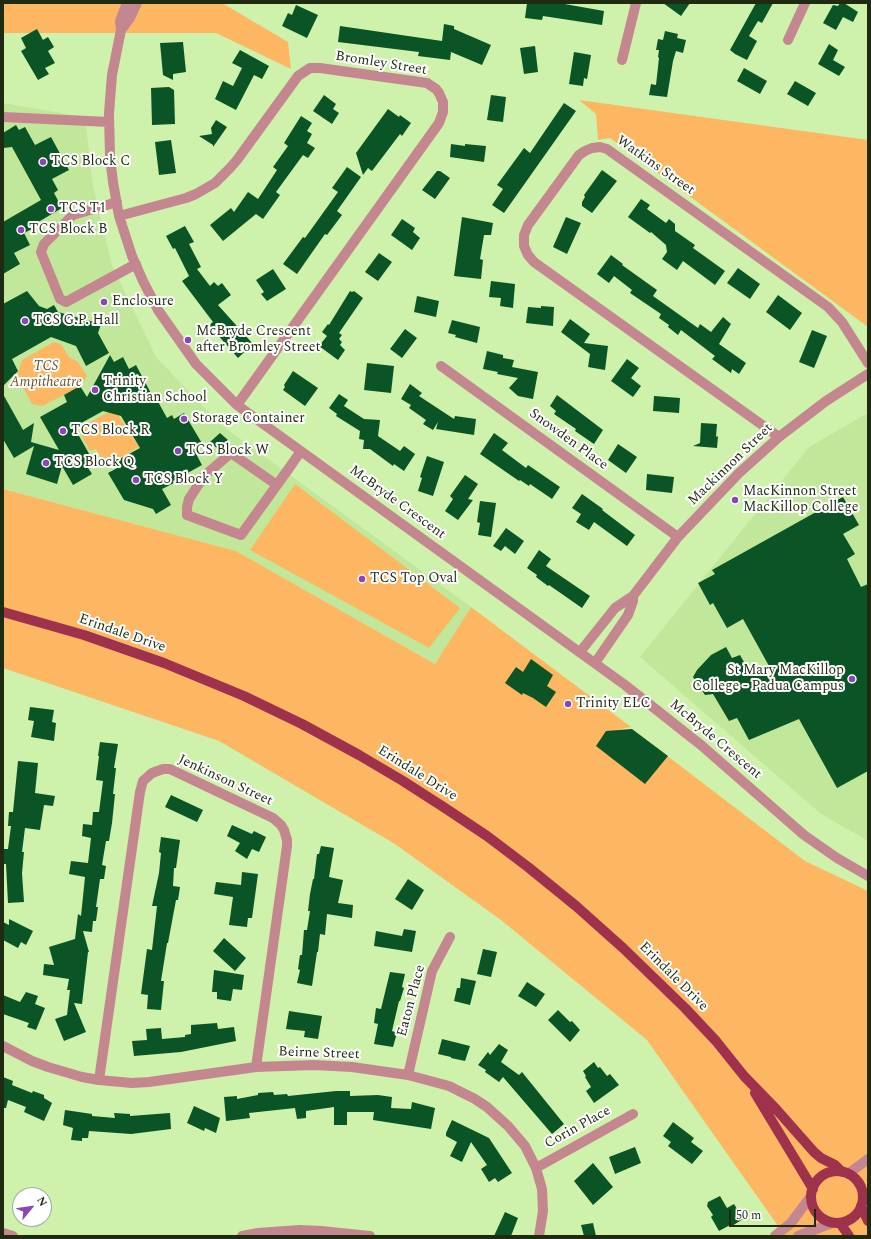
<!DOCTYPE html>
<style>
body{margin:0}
#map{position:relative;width:871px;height:1239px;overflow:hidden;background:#cef2ac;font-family:Spectral,serif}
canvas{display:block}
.frame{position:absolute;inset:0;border:4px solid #1e2b10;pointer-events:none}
.north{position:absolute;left:12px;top:1187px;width:40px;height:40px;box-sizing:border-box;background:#fff;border:1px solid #a5aa9f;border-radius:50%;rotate:61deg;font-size:11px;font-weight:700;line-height:16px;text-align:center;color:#1e2b10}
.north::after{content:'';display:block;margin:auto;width:14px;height:18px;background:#8b45b8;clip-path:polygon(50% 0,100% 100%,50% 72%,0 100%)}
.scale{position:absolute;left:729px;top:1209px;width:87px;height:18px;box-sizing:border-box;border:2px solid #1e2b10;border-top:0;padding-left:5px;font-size:12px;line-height:14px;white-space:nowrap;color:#1e2b10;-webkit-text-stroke:3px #fff;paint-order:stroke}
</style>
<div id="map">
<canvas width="871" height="1239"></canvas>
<div class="frame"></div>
<div class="north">N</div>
<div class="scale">50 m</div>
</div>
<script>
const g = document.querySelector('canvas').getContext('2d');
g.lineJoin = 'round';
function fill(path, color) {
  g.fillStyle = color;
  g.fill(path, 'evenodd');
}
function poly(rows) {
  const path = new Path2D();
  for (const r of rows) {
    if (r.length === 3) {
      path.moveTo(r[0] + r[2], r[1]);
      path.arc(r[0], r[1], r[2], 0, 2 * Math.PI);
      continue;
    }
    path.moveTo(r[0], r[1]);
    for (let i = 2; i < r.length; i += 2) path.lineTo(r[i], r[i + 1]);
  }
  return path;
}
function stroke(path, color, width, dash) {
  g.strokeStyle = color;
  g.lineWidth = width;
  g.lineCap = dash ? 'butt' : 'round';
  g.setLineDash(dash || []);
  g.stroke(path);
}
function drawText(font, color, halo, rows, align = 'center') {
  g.font = font + ' Spectral,serif';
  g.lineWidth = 4;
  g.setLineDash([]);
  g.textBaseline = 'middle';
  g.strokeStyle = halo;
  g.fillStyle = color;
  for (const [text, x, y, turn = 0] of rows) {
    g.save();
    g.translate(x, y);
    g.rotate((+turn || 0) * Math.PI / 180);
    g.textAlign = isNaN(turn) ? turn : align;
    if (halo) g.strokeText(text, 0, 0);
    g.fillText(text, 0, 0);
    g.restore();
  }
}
fill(poly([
 [3,103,85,117,93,186,112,265,156,357,220,424,471,607,435,664,236,551,3,489],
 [868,413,868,841,821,814,640,657,809,447]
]), '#c1e79b');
fill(poly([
 [3,3,222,3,288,42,291,69,216,33,3,33],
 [579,100,868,140,868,327,610,138,598,140,596,114],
 [54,342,61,344,69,357,78,362,87,376,82,386,42,406,32,404,17,376,22,360],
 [114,409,139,447,106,466,96,449,90,451,78,429],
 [295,484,460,608,429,648,250,550],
 [3,489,236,551,435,664,471,607,631,727,614,730,632,729,805,861,868,891,868,1236,785,1236,647,1040,501,920,395,844,219,741,3,668]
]), '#fdb762');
fill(poly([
 [527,3,559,3,604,11,602,25,543,16,542,20,525,18],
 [663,3,690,3,681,16],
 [756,3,773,3,762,23,758,21,749,36,757,41,747,60,735,54,730,50],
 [840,3,844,3,858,12,853,22,843,17,836,30,823,23,833,5,838,6],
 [296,5,318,15,307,38,282,26,288,13,292,15],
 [444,24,454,26,454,29,491,45,482,65,451,52,450,60,418,56,419,52,338,42,340,26,442,41],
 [37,29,43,40,48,37,54,47,48,51,55,63,45,68,49,74,38,80,21,51,26,48,21,38],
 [665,31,678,34,677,38,686,40,683,53,676,51,673,61,667,97,649,95,651,84,656,85,659,58,658,57,659,50,656,50,658,39,663,40],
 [183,42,186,72,173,74,173,80,163,75,160,43],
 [829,44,838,50,833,60,845,67,839,76,818,64],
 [535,46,538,72,524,74,520,48],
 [240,50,269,66,262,79,254,75,236,110,215,99,223,81,233,86,242,68,232,63],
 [574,52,591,55,587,79,584,78,583,86,569,84],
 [744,68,767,81,760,94,737,81],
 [795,81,816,93,808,106,787,94],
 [169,87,174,90,175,124,152,125,151,88],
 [324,95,336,104,333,109,339,113,332,124,313,111],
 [491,95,506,97,503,122,487,120],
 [564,103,576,111,504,213,492,205,503,189,497,185,524,148,530,153],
 [388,109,399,117,400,115,411,123,402,136,400,134,372,171,368,168,363,175,356,153],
 [301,116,312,123,307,131,312,134,307,143,315,148,308,158,303,155,276,192,280,195,263,219,256,214,223,241,210,225,231,208,234,212,248,192,258,199,277,170,273,167,288,146,284,143],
 [216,120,227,127,213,147,213,145,199,136,212,134,211,128],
 [16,125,19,130,25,127,35,145,51,137,69,170,52,179,58,190,54,193,62,208,35,224,34,228,24,233,30,245,14,253,20,264,3,274,3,222,41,200,12,147,3,148,3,133],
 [171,140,176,173,159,175,155,142],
 [451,144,465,146,465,144,486,146,484,162,450,157],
 [347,167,361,177,337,211,342,215,327,235,325,234,297,274,283,264,303,237,305,238,338,192,332,188],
 [602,170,617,181,592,213,582,206,582,202,585,197,584,195],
 [437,171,440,171,450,178,435,199,422,190],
 [641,199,650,205,647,209,666,223,669,219,675,224,675,231,695,245,693,248,725,271,715,285,683,261,677,270,662,259,667,252,666,245,651,232,650,233,628,217],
 [462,217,493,223,491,235,484,235,480,259,483,260,481,279,454,276],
 [566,217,581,223,567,254,553,247],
 [402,219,415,228,413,232,420,238,412,250,391,235],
 [185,226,194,242,189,244,201,267,197,269,210,286,214,282,218,286,222,283,231,295,218,305,253,344,238,358,209,325,213,322,182,281,189,276,175,248,173,249,166,236],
 [379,253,392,262,378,281,365,272],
 [611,255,623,264,622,265,657,290,653,296,698,328,700,324,711,332,723,317,731,324,719,344,746,363,739,374,732,369,731,373,712,359,715,356,681,330,678,335,668,327,669,325,659,318,661,314,630,293,632,290,614,276,609,283,597,274],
 [738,268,760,284,750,299,727,283],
 [273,269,286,289,267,301,261,294,264,292,256,280],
 [491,281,515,284,513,308,500,306,501,298,489,297],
 [27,291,39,306,47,309,54,305,58,312,101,324,98,333,109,353,86,366,76,346,51,337,12,359,18,371,3,386,3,304],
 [350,291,352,292,354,291,363,298,339,333,342,335,339,339,342,342,340,345,345,350,338,360,319,346,327,336,322,332,328,324,329,325],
 [778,295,802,313,790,330,766,312],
 [417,296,439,301,436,317,414,312],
 [541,306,554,307,553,326,526,323,528,307,541,308],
 [570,319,590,334,584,343,608,346,605,370,588,367,590,354,561,332],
 [452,320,480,327,477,343,455,337,456,335,448,333],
 [405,329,417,338,402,358,390,349],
 [812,330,827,336,814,368,799,362],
 [487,351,503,355,503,358,514,360,512,367,538,372,533,399,518,396,509,388,518,378,497,374,498,372,483,369],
 [110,355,114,362,123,357,129,369,136,365,154,399,156,398,167,418,172,415,174,419,184,413,203,445,194,450,202,465,173,481,174,483,162,489,171,505,156,514,153,509,124,500,108,473,121,466,118,460,140,448,121,416,103,411,74,427,92,459,85,463,92,474,73,485,62,466,57,484,26,474,34,446,14,458,3,439,3,394,23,430,34,423,31,442,59,450,40,417,67,402,64,395,80,386,87,397],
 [627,359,639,368,631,378,641,386,633,397,611,381],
 [367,363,394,366,391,393,364,390],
 [293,371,318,388,305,406,283,390,285,387,284,385],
 [410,384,422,393,419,396,454,419,455,416,476,419,474,435,436,429,438,422,433,430,423,424,426,420,409,408,411,405,401,399],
 [339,394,348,400,344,406,364,419,380,420,378,436,400,451,404,446,415,454,404,471,394,464,393,466,370,449,363,449,364,440,359,439,360,431,336,416,337,414,329,408],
 [557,395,603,430,594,444,575,431,576,429,554,414,556,411,550,406],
 [654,396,680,398,679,413,653,411],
 [701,423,717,424,716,437,718,436,717,448,693,446,700,443],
 [220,433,228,440,218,449,210,442],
 [494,433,508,443,502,450,526,468,528,465,560,487,552,499,530,484,529,486,520,480,519,481,480,454],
 [618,444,637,457,626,473,608,460],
 [427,456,444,462,433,496,418,491,422,478,420,477],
 [647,474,674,477,672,493,646,490],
 [465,475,478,484,468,499,473,500,458,520,445,511,453,499,450,496],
 [582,494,603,509,602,510,635,535,627,546,594,522,589,530,576,522,581,514,572,508],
 [843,497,859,525,843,534,855,554,847,559,861,587,868,584,868,771,837,788,799,719,749,740,737,718,729,721,713,694,705,695,693,677,697,670,711,655,726,647,732,658,740,655,752,676,774,675,743,619,727,628,713,603,710,605,698,583,715,574,712,570],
 [480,501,496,503,491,537,478,535,480,523,477,522],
 [506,528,524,541,515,554,505,546,501,551,493,546],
 [539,550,551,559,546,566,590,596,582,608,549,585,548,586,536,577,537,575,527,568],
 [531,659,553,675,547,686,556,692,546,707,533,698,523,693,522,695,505,683,516,667,523,672],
 [30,707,54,710,52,722,56,723,54,741,31,737,34,721,28,720],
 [632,729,668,756,645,784,596,746,606,731],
 [100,742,118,744,114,768,116,768,113,794,115,794,112,823,109,841,106,841,102,865,106,866,104,879,100,879,96,907,98,907,96,921,93,921,92,932,83,931,89,952,88,952,82,1004,74,1003,86,1032,64,1041,55,1019,67,1015,70,990,67,990,69,979,43,975,44,964,54,965,49,947,75,939,78,914,81,916,85,877,69,874,71,861,88,863,91,838,82,836,83,824,92,825,93,812,99,812,103,781,96,780,99,756,98,756],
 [18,761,38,763,35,793,55,796,53,806,44,805,40,830,25,828,22,852,24,852,22,873,24,902,8,903,6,864,3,864,3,863,4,849,8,849,11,826,8,826,9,812,13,812],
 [171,795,203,810,197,822,165,807],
 [232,825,252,834,254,831,266,837,259,852,252,849,247,859,235,851,240,843,227,836],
 [161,837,180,840,176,868,174,868,173,886,180,887,178,900,176,900,168,943,167,943,161,981,164,981,161,1010,147,1009,148,995,141,994,147,949,152,950,157,906,152,906,159,873,161,853,159,852],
 [321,846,334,848,329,877,343,880,338,903,353,905,352,918,327,914,325,935,320,934,318,952,317,952,312,986,297,983,300,970,298,969,300,955,302,955,304,930,307,930,310,911,308,911,310,894,313,879,314,879,317,854,319,854],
 [242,872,258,874,252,918,248,918,247,927,229,925,233,897,214,894,216,882,241,885],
 [408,879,424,890,412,910,395,899],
 [9,919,33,931,26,945,21,942,18,948,3,940,3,922,9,925],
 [404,929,416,931,412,952,374,946,376,931,402,936],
 [224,938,246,958,235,971,213,951],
 [483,949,497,952,491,977,477,974],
 [214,970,244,975,242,990,233,989,231,1001,217,999,217,992,212,992],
 [390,972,405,974,402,987,404,988,400,1001,399,1001,392,1031,397,1033,393,1047,374,1044,378,1024,374,1023,376,1008,381,1009],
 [461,978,476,981,470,1005,454,1001,457,988,460,988],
 [527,982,545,994,536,1007,518,996],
 [26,992,38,996,35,1004,45,1008,36,1030,27,1027,29,1023,3,1014,3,995,20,1002],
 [558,1010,570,1022,572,1021,580,1030,570,1042,548,1020],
 [289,1011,322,1016,318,1039,304,1037,305,1031,286,1029],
 [217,1023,218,1029,234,1027,236,1041,181,1052,134,1056,132,1041,147,1040,146,1029,161,1028,162,1039,185,1037,185,1035,191,1034,191,1025],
 [442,1039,470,1046,465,1061,451,1058,451,1057,438,1054],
 [499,1044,508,1050,501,1062,519,1075,522,1072,564,1124,552,1134,503,1077,499,1082,485,1072,486,1070,478,1065,488,1052,490,1055],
 [594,1062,598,1068,600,1067,607,1076,610,1074,619,1085,594,1103,586,1091,591,1087,585,1077,586,1076,583,1071],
 [3,1077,13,1081,12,1085,32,1093,33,1091,44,1095,44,1098,52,1103,44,1121,24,1112,26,1107,8,1100,6,1108,3,1108],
 [336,1091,350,1091,350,1096,378,1095,392,1097,391,1108,411,1109,412,1102,435,1108,431,1129,373,1120,374,1112,347,1112,347,1125,334,1125,334,1107,306,1111,306,1118,297,1119,295,1108,249,1113,250,1118,226,1121,224,1097,237,1096,237,1099,258,1095,258,1093,273,1092,274,1095,287,1094,288,1096],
 [194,1106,220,1118,216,1133,205,1128,204,1131,187,1123],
 [65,1110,92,1114,92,1116,115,1118,114,1113,130,1114,130,1116,170,1113,171,1129,131,1134,89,1131,88,1138,82,1138,82,1141,71,1140,73,1128,63,1125],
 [452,1120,489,1138,512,1173,498,1182,495,1178,489,1182,481,1169,487,1165,471,1142,462,1162,450,1156,457,1142,446,1136,446,1133],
 [673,1122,694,1138,691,1142,703,1151,692,1164,668,1146,671,1142,663,1136],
 [635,1147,641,1163,615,1174,609,1157],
 [593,1163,613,1187,593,1205,574,1181],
 [720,1196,727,1208,734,1204,743,1219,732,1226,730,1225,719,1231,711,1217,713,1215,707,1206,708,1202],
 [505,1212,518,1218,511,1236,494,1236],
 [593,1223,596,1236,584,1236,581,1225]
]), '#0b5426');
stroke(poly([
 [127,3,120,21,121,30,112,75,109,113,110,157,113,182,119,216,132,256,143,281,158,310,196,364,237,405,625,685,701,745,804,835,837,858,868,876],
 [121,30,130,18,137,3],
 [788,40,805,3],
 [622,60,636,3],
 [3,117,109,122],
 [117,202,73,215,44,244,41,252,60,299,66,302,136,264],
 [119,216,186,198,196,194,215,183,230,168,237,160,298,76,310,68,320,68,427,83,436,89,439,93,443,102,443,112,439,123,237,405],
 [441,366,678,537],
 [779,437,534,262,528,255,524,246,524,235,528,225,579,155,585,151,592,148,600,147,607,149,828,307,842,322,868,363],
 [277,485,231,453,204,476,189,499,187,507,187,515,241,535,287,471,301,451],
 [580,652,615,608,633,596,678,537,739,473,779,437,826,401,868,374],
 [595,663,628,615,633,601,633,596],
 [3,1046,32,1061,48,1067,82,1077,99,1080,132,1083,149,1082,256,1067,314,1065,352,1067,408,1075,449,1086,475,1099,487,1107,508,1126,525,1146,536,1168,542,1189,543,1211,539,1236],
 [408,1075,432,971,450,937],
 [99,1080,140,792,143,781,152,773,163,769,170,769,273,818,281,825,284,830,287,840,287,846,256,1067],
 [536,1168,633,1114],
 [848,1174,868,1159],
 [863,1198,868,1193],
 [3,1233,13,1236],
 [242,1236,258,1233,300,1230,321,1231,370,1236],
 [775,1236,791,1223,811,1196],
 [798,1236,832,1223]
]), '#c48790', 10);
stroke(poly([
 [3,612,84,635,164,663,244,696,302,724,359,755,403,781,445,808,487,836,528,867,576,906,623,948,685,1008,716,1041,744,1076,776,1109,814,1152,821,1158,835,1165,842,1172],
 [755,1093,813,1189],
 [837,1197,26],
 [861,1206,868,1221],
 [840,1223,849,1236]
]), '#9e314b', 10);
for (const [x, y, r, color] of [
 [43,162,4,"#8b45b8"],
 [51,209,4,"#8b45b8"],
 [21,230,4,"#8b45b8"],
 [104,302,4,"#8b45b8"],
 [25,321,4,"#8b45b8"],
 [188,340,4,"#8b45b8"],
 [95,390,4,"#8b45b8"],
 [184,419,4,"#8b45b8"],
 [63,431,4,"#8b45b8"],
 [178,451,4,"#8b45b8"],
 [46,463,4,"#8b45b8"],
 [136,480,4,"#8b45b8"],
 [735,500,4,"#8b45b8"],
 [362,579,4,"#8b45b8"],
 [852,679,4,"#8b45b8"],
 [568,704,4,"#8b45b8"]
]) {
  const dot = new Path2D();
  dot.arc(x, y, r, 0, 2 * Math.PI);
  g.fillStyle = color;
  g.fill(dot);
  stroke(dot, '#fff', 1.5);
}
drawText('14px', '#1e2b10', '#fff', [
 ["Bromley Street",381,64,9],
 ["Watkins Street",655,166,35],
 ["Snowden Place",568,440,36],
 ["Mackinnon Street",731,465,-44],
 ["McBryde Crescent",397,503,36],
 ["Erindale Drive",122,634,19],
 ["McBryde Crescent",715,740,40],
 ["Erindale Drive",417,774,32],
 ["Jenkinson Street",225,781,25],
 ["Erindale Drive",673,977,45],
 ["Eaton Place",412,1001,-75],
 ["Beirne Street",319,1054,2],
 ["Corin Place",578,1128,-29]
]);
drawText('14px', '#1e2b10', '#fff', [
 ["TCS Block C",51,162],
 ["TCS T1",59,209],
 ["TCS Block B",29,230],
 ["Enclosure",112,302],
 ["TCS G.P. Hall",33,321],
 ["McBryde Crescent",196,332],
 ["after Bromley Street",196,348],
 ["Trinity",103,382],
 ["Christian School",103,398],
 ["Storage Container",192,419],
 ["TCS Block R",71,431],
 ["TCS Block W",186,451],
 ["TCS Block Q",54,463],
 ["TCS Block Y",144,480],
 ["MacKinnon Street",743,492],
 ["MacKillop College",743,508],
 ["TCS Top Oval",370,579],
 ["St Mary MacKillop",844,671,"right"],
 ["College - Padua Campus",844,687,"right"],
 ["Trinity ELC",576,704]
], 'left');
drawText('italic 14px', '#734f1f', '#fff', [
 ["TCS",46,367],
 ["Ampitheatre",46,383]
]);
</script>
